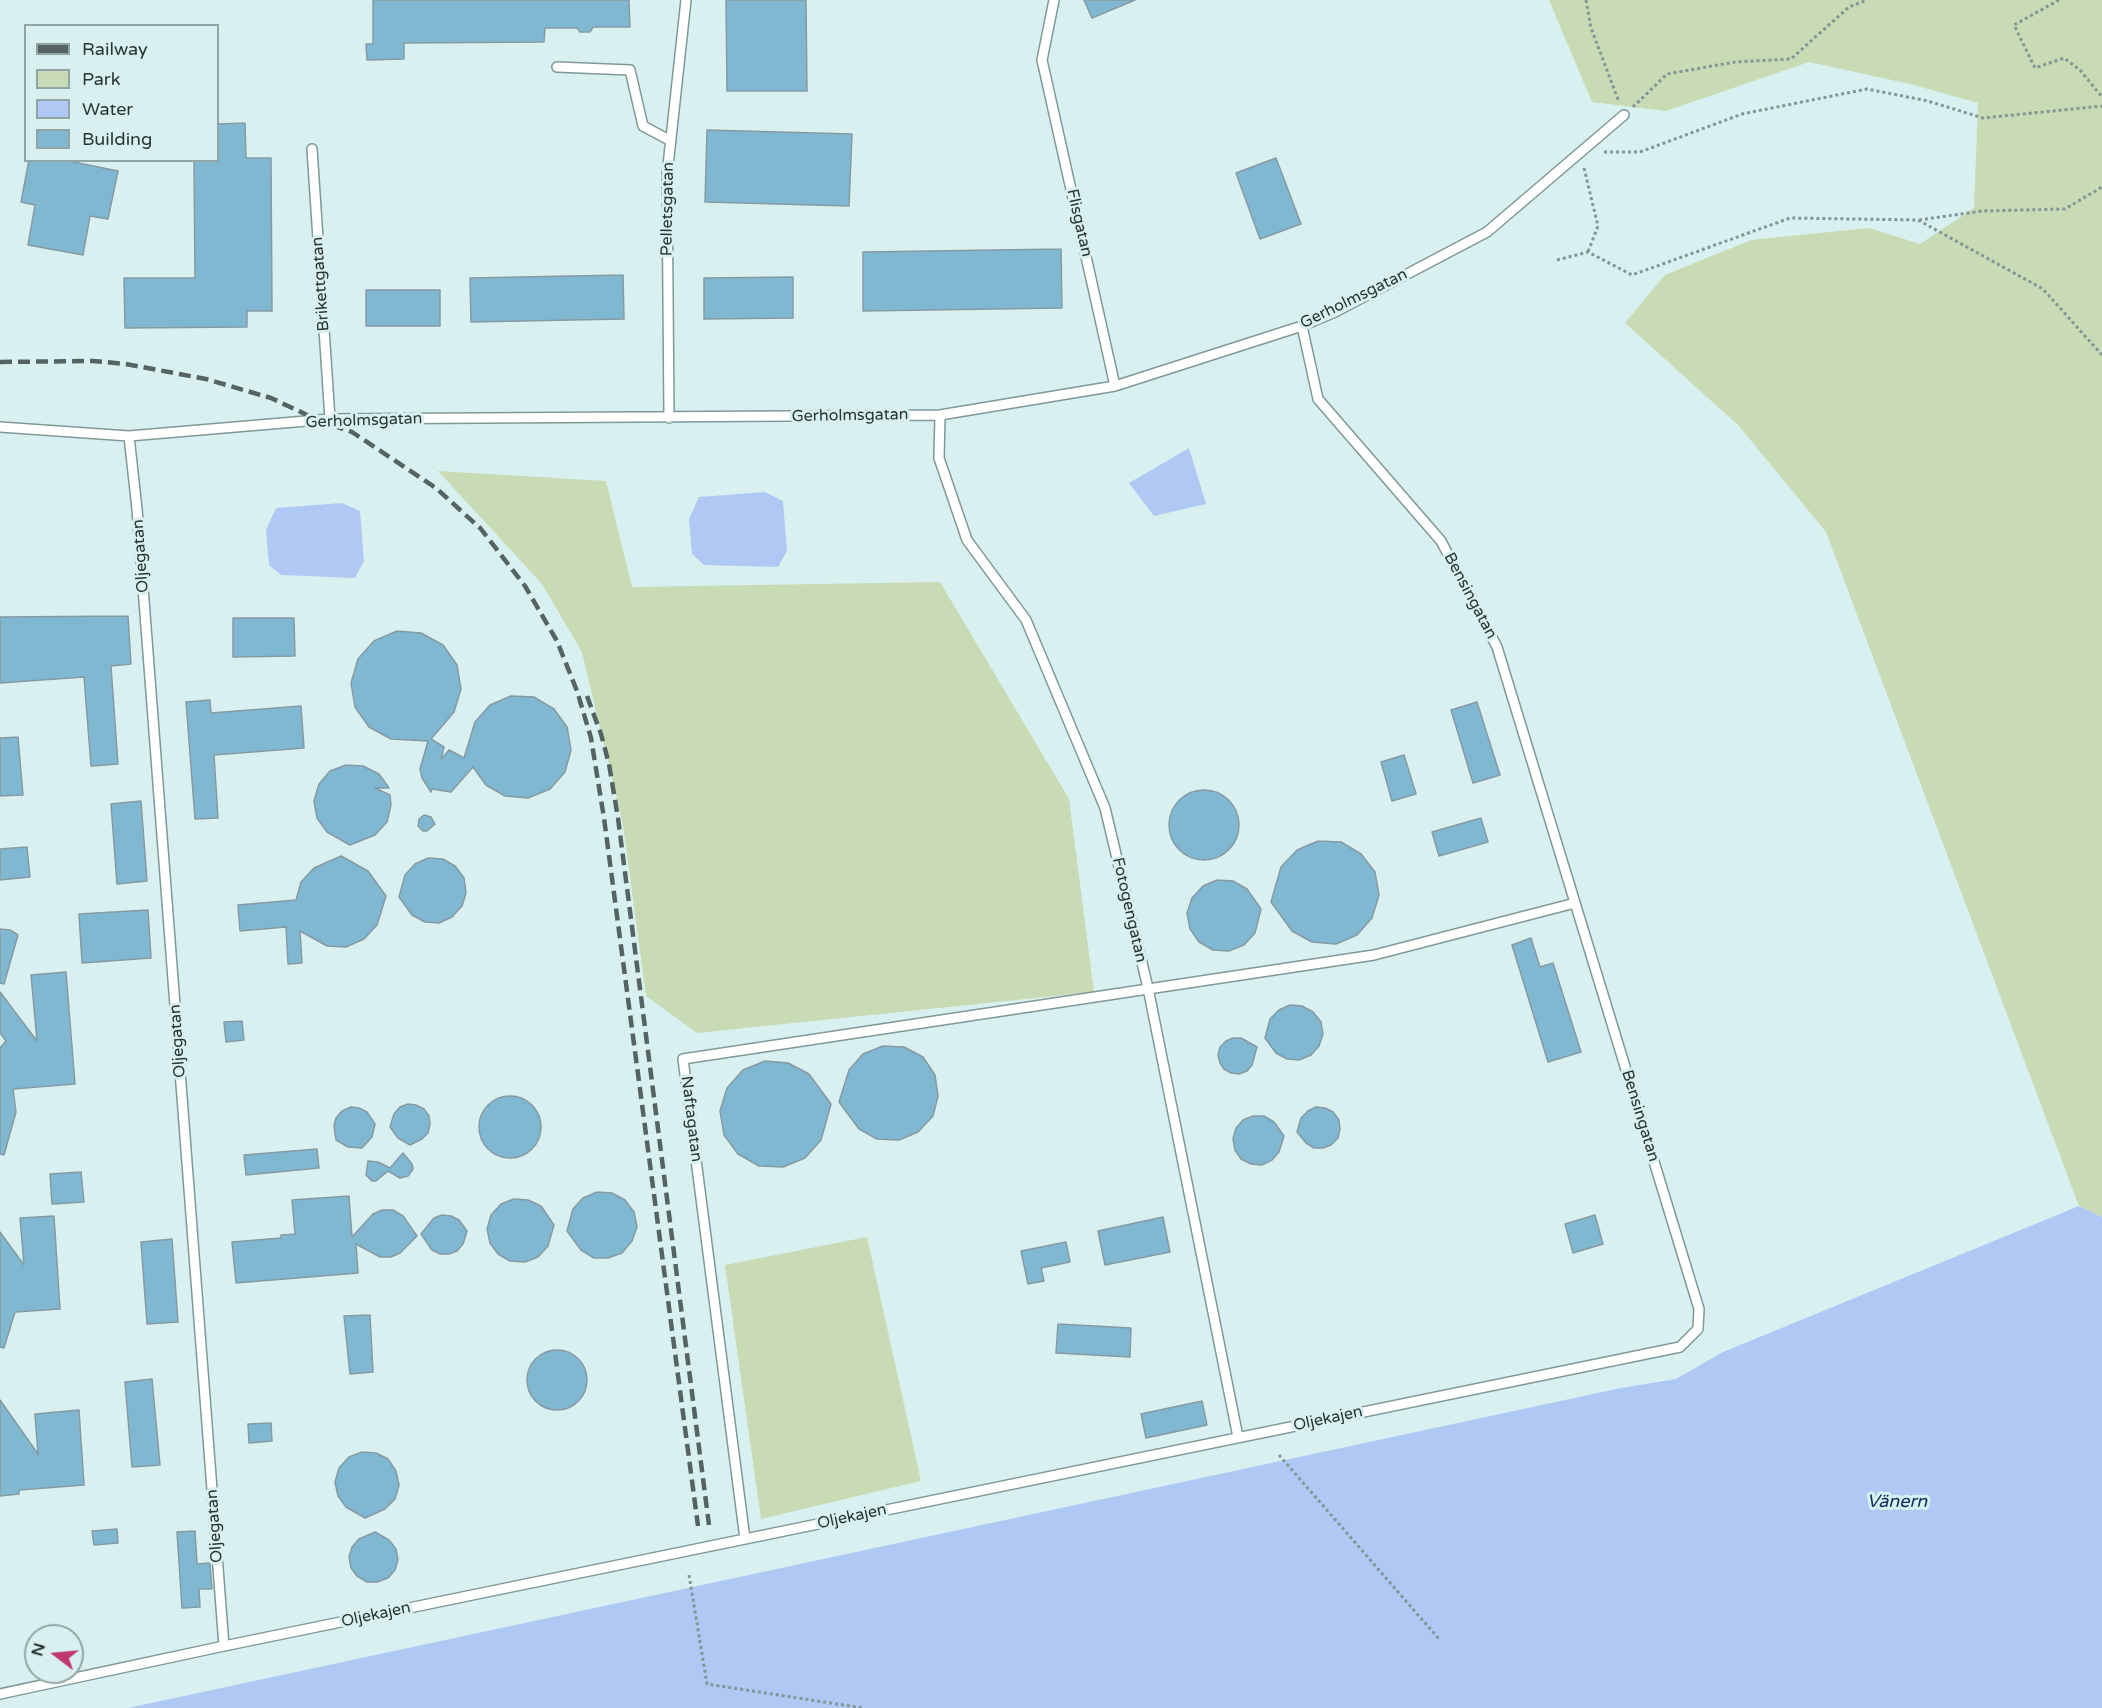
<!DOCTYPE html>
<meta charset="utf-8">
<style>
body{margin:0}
#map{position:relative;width:2102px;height:1708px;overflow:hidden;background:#d8f1f0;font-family:"Varela Round",sans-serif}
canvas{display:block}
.legend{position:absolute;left:24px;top:24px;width:195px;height:138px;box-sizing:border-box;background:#d8f1f0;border:2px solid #92a5a5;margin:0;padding:8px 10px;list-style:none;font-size:18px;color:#2a3434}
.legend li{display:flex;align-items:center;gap:12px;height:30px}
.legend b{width:30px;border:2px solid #92a5a5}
.north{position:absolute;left:24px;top:1624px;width:60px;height:60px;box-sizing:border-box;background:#d8f1f0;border:2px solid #92a5a5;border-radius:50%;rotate:286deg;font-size:16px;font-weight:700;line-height:24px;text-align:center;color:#2a3434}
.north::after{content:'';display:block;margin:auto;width:21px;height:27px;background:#c0366f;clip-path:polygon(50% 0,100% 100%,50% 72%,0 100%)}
</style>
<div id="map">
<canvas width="2102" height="1708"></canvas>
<ul class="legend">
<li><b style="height:8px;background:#556363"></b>Railway</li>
<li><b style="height:16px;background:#c9dbb4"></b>Park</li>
<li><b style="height:16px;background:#afc9f4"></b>Water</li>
<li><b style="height:16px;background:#81b8d1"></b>Building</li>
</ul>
<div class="north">N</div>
</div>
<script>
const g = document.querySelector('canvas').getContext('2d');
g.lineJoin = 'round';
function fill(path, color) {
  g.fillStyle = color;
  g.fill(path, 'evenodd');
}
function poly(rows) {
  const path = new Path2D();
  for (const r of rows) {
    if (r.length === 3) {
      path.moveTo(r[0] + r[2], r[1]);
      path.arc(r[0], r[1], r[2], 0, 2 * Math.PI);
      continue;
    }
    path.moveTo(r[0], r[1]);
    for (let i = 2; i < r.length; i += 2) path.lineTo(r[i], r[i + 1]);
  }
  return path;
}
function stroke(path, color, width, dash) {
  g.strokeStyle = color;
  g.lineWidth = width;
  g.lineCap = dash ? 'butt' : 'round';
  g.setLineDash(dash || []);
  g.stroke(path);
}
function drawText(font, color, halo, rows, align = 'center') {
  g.font = font + ' "Varela Round",sans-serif';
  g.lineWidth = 6;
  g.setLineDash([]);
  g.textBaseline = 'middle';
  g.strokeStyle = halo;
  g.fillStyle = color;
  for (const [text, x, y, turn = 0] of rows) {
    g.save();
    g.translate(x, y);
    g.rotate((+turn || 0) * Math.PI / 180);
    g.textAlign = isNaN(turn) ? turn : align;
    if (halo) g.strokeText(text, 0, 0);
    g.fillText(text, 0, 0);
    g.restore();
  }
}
fill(poly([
 [1549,0,2102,0,2102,1217,2079,1206,1826,532,1739,426,1625,323,1665,275,1751,240,1869,228,1920,244,1974,208,1978,103,1910,84,1809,62,1666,111,1592,102],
 [438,471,606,481,632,587,940,582,1069,799,1094,992,697,1033,646,996,623,825,582,652,542,584],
 [867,1237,921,1481,761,1519,725,1265]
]), '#c9dbb4');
fill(poly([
 [1189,448,1206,504,1154,516,1129,483],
 [765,492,783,501,787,551,778,567,704,565,692,554,689,519,699,497],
 [342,503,360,511,364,561,355,578,281,575,269,565,266,530,276,508],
 [2079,1206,2102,1217,2102,1708,128,1708,1621,1388,1676,1379,1723,1352]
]), '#afc9f4');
const building = poly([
 [373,0,629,0,630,27,593,27,590,32,580,32,577,28,545,28,544,42,404,43,404,59,367,60,366,44,373,44,373,0],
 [726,0,806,0,807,91,727,91,726,0],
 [1084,0,1135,0,1092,18,1084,0],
 [245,123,246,158,271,158,272,311,247,311,247,327,125,328,124,278,195,278,194,160,218,160,218,124,245,123],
 [707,130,852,134,849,206,705,202,707,130],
 [1276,158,1301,224,1260,239,1236,173,1276,158],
 [29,160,64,160,118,171,108,219,90,216,83,255,28,245,35,205,21,202,29,160],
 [1061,249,1062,308,863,311,863,252,1061,249],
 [623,275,624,319,471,322,470,278,623,275],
 [793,277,793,318,704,319,704,278,793,277],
 [366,290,440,290,440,326,366,326,366,290],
 [128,616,131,664,111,666,118,764,91,766,84,677,0,683,0,617,128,616],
 [233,618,294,618,295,656,233,657,233,618],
 [397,631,421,633,443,645,457,665,461,689,454,712,431,739,444,747,441,759,449,750,464,758,475,722,490,705,511,696,534,697,554,709,567,727,571,750,565,772,550,789,528,798,505,796,486,785,473,767,451,792,432,789,431,792,422,778,420,769,428,741,391,739,369,727,355,707,351,683,358,659,374,641,397,631],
 [210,700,211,713,301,706,304,748,214,755,218,818,195,819,186,702,210,700],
 [1477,702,1500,775,1473,783,1451,710,1477,702],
 [18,737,23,795,0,796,0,738,18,737],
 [1404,755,1416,794,1392,801,1381,762,1404,755],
 [346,765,363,766,379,774,389,788,375,788,390,795,391,805,387,822,375,835,350,845,327,832,317,818,314,801,319,784,330,771,346,765],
 [1204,825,35],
 [141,801,147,881,117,884,111,804,141,801],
 [424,815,431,817,435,824,427,831,423,831,418,826,419,819,424,815],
 [1481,818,1488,842,1439,856,1432,832,1481,818],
 [1318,841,1341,842,1361,854,1375,872,1379,895,1372,918,1357,935,1336,944,1312,942,1292,931,1271,902,1281,867,1297,850,1318,841],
 [27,847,30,877,0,880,0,849,27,847],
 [341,856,368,871,386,896,377,925,364,939,346,947,327,946,300,931,302,963,288,964,286,927,240,931,238,905,296,900,301,882,314,868,341,856],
 [428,858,443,859,455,866,464,878,466,893,462,906,452,917,439,923,425,922,412,915,399,897,405,875,415,864,428,858],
 [1217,880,1233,881,1247,889,1261,909,1255,933,1244,945,1229,951,1213,950,1199,942,1190,929,1187,913,1192,898,1203,886,1217,880],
 [148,910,151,958,82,963,79,914,148,910],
 [0,929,10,930,18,935,4,984,0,983,0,929],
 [1531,938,1540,967,1553,963,1581,1052,1548,1062,1512,945,1531,938],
 [66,972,75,1084,13,1089,16,1112,4,1155,0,1154,0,1048,6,1041,0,1033,0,992,37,1041,31,975,66,972],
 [1290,1005,1302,1006,1313,1012,1321,1022,1323,1034,1319,1046,1311,1055,1299,1060,1287,1059,1276,1053,1265,1038,1270,1019,1279,1010,1290,1005],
 [242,1021,244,1040,226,1042,224,1022,242,1021],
 [1233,1038,1241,1038,1257,1047,1252,1065,1247,1071,1239,1074,1231,1073,1224,1069,1220,1063,1218,1055,1220,1047,1226,1041,1233,1038],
 [883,1046,904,1047,923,1057,935,1075,938,1096,933,1116,918,1132,899,1140,877,1139,859,1129,839,1102,849,1070,863,1054,883,1046],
 [765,1061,788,1063,809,1074,831,1104,821,1140,805,1158,783,1167,759,1166,738,1154,724,1135,720,1111,727,1088,743,1070,765,1061],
 [510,1127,31],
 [408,1104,416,1105,424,1109,429,1116,430,1124,428,1133,422,1139,410,1145,398,1138,390,1127,394,1114,400,1107,408,1104],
 [351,1107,359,1108,367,1112,375,1124,372,1137,362,1148,348,1147,336,1140,334,1126,336,1118,342,1111,351,1107],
 [1316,1107,1325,1108,1333,1112,1339,1120,1340,1129,1338,1138,1331,1145,1323,1148,1314,1148,1306,1143,1297,1132,1301,1118,1308,1111,1316,1107],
 [1253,1116,1264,1116,1274,1122,1284,1136,1279,1152,1272,1160,1262,1165,1251,1164,1241,1159,1235,1150,1233,1139,1236,1128,1243,1120,1253,1116],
 [317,1149,319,1168,246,1175,244,1155,317,1149],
 [403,1153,412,1164,413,1169,408,1176,400,1178,388,1171,376,1181,372,1181,366,1175,368,1161,378,1162,390,1168,403,1153],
 [81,1172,84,1202,52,1204,50,1174,81,1172],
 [597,1192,612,1193,625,1200,634,1212,637,1227,632,1241,622,1253,608,1258,594,1258,581,1250,567,1231,573,1209,583,1198,597,1192],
 [349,1196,352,1237,373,1214,382,1210,393,1210,403,1216,417,1236,400,1253,391,1257,380,1257,356,1244,358,1273,236,1283,232,1242,281,1238,281,1235,295,1234,292,1200,349,1196],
 [514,1199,528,1200,541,1206,554,1225,548,1246,538,1257,525,1262,510,1261,498,1254,490,1243,487,1229,491,1215,501,1204,514,1199],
 [442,1215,451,1216,459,1220,467,1231,463,1244,457,1251,449,1254,440,1254,432,1250,421,1234,434,1218,442,1215],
 [1595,1215,1603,1244,1573,1253,1565,1224,1595,1215],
 [54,1216,60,1309,15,1312,4,1348,0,1347,0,1232,24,1265,20,1218,54,1216],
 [1163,1217,1170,1252,1105,1265,1098,1231,1163,1217],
 [172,1239,178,1322,147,1324,141,1242,172,1239],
 [1066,1242,1070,1262,1041,1268,1044,1281,1028,1284,1021,1251,1066,1242],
 [370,1315,373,1372,350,1374,344,1316,370,1315],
 [1058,1324,1131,1328,1130,1357,1056,1353,1058,1324],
 [557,1380,30],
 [152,1379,160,1465,132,1467,125,1382,152,1379],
 [0,1400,38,1454,35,1414,79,1410,84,1485,19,1490,19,1494,0,1496,0,1400],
 [1202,1401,1207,1425,1146,1438,1141,1414,1202,1401],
 [271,1423,272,1441,249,1443,248,1424,271,1423],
 [362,1452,376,1453,388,1459,396,1471,399,1485,395,1499,385,1509,365,1518,346,1507,338,1496,335,1482,339,1468,349,1457,362,1452],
 [117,1529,118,1543,94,1545,92,1531,117,1529],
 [195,1531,197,1564,210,1563,212,1589,199,1589,200,1607,182,1608,177,1532,195,1531],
 [375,1532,389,1540,396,1549,398,1560,395,1570,388,1578,377,1582,367,1582,357,1576,351,1568,349,1557,352,1547,359,1539,375,1532]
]);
fill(building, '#81b8d1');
stroke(building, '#869aa4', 1.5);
const lane = poly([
 [1054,0,1042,60,1115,386],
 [557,67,630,70,643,126,671,141],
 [312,149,330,419],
 [940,415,939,458,967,540,1026,620,1105,808,1148,988,1238,1437],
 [669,418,667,175,686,0],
 [0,427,129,436,330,419,940,415,1115,386,1302,326,1335,312,1487,232,1624,115],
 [129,436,137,509,224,1646],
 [745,1539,683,1059,1374,955,1575,903],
 [0,1694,224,1646,1680,1347,1698,1329,1699,1309,1497,647,1441,541,1318,399,1302,326]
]);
stroke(lane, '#809897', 12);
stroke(poly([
 [1586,0,1591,28,1619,102],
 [2059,0,2014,25,2035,68,2064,58,2080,70,2102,97],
 [1633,107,1667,74,1735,62,1791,59,1849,7,1867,0],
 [1604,152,1640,152,1742,114,1867,89,1928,101,1983,118,2102,106],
 [1584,168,1598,226,1588,252],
 [1919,220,1982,211,2065,209,2102,187],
 [1557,260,1588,252,1632,275,1790,218,1918,220,2043,289,2102,355],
 [1279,1455,1439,1639],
 [689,1575,707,1684,863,1708]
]), '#839595', 3, [3, 3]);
stroke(lane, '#fff', 9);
stroke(poly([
 [0,362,93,361,126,364,206,379,271,398,320,421,352,432,436,488,481,529,525,586,557,641,577,691,591,738,604,818,698,1526],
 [587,696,601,734,609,764,618,818,709,1525]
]), '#556363', 4.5, [12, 6]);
drawText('16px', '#2a3434', '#d8f1f0', [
 ["Pelletsgatan",668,209,-89],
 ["Flisgatan",1079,223,77],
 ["Brikettgatan",321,284,-94],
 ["Gerholmsgatan",1354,299,-26],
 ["Gerholmsgatan",850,416,-1],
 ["Gerholmsgatan",364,421,-2],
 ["Oljegatan",141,556,-94],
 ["Bensingatan",1470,596,62],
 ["Fotogengatan",1129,910,77],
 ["Oljegatan",178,1041,-94],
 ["Bensingatan",1640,1116,73],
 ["Naftagatan",691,1119,83],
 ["Oljekajen",1328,1419,-12],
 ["Oljekajen",852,1517,-12],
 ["Oljegatan",215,1526,-94],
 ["Oljekajen",376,1615,-12]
]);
drawText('italic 18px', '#0d2b5d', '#d8f1f0', [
 ["Vänern",1897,1502]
]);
</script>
